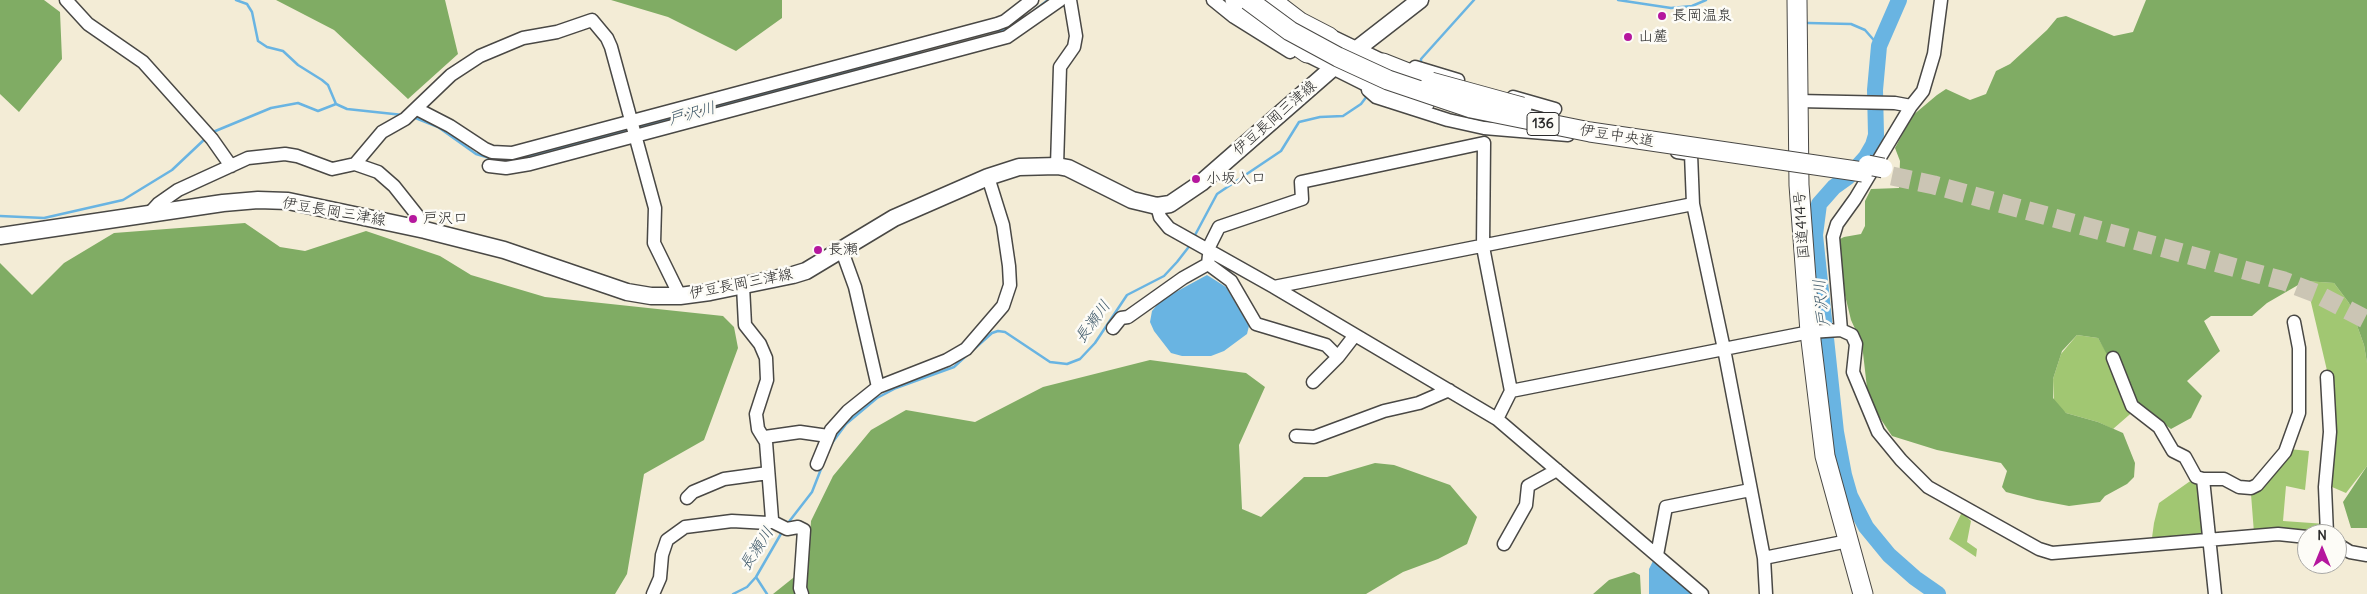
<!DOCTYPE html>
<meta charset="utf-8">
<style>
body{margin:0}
#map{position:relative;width:2367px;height:594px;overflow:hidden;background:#f3ecd6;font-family:Delius,sans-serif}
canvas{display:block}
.north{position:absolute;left:2297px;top:524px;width:50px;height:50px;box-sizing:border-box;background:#fdfcf7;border:1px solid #a9a8a5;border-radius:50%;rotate:0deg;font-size:14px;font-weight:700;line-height:20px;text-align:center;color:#2b2b2b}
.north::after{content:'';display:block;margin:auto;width:18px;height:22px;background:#b5179e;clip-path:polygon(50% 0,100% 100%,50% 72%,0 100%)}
</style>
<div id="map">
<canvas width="2367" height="594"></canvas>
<div class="north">N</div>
</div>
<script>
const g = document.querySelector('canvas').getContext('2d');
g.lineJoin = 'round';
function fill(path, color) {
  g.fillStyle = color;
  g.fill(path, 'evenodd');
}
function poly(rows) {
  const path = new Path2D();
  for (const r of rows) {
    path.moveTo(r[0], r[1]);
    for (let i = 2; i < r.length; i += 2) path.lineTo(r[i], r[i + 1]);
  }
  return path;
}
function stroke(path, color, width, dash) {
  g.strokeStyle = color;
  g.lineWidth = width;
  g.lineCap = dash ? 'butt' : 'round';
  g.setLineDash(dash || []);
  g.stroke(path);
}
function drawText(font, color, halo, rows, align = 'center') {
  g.font = font + ' Delius,"Klee One",sans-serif';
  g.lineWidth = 5;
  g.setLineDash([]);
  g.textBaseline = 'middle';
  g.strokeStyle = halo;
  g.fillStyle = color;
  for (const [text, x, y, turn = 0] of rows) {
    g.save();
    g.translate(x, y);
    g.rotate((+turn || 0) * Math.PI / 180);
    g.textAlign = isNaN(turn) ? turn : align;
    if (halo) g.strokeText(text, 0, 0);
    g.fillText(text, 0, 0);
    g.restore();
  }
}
fill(poly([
 [2306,281,2334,283,2349,303,2364,345,2367,363,2367,466,2346,493,2325,484,2329,379],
 [2077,335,2098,338,2119,373,2136,409,2113,429,2098,422,2066,413,2054,404,2053,379,2061,354],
 [2289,449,2309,451,2305,490,2286,486,2283,521,2326,524,2326,534,2254,533,2251,494],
 [2196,477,2204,539,2151,545,2154,523,2159,503],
 [1962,512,1971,521,1967,542,1977,549,1976,557,1949,539]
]), '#a1c772');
fill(poly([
 [0,0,44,0,60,12,62,59,19,112,0,94],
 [276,0,445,0,458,54,408,99,334,30],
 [611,0,782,0,782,18,736,51,668,17],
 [2146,0,2367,0,2367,363,2364,345,2349,303,2334,283,2305,281,2267,303,2252,316,2211,316,2204,321,2220,351,2187,381,2202,396,2191,418,2171,429,2137,404,2124,386,2098,338,2077,335,2062,351,2053,379,2053,398,2066,413,2098,422,2123,433,2135,463,2134,477,2127,484,2105,496,2100,502,2069,506,2037,500,2006,492,2002,487,2007,471,2001,463,1937,450,1892,436,1876,412,1867,388,1862,344,1851,320,1844,291,1836,241,1844,237,1861,234,1865,226,1865,201,1871,189,1899,188,1900,161,1895,148,1912,116,1937,95,1946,89,1970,100,1986,94,1996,71,2010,64,2047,30,2057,18,2066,16,2114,36,2133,32],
 [245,223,280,247,305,251,366,231,440,256,471,275,545,297,723,316,734,327,738,348,704,440,644,474,627,574,615,594,0,594,0,263,32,295,64,263,114,233],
 [1150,360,1246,373,1265,387,1239,445,1242,509,1261,517,1304,477,1327,477,1375,463,1394,465,1450,485,1477,517,1467,544,1438,559,1403,572,1366,594,773,594,808,566,811,521,833,476,871,430,906,410,975,422,1043,387],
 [2367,466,2367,528,2351,528,2343,502],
 [1634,572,1640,575,1641,594,1593,594,1609,580]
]), '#80ac64');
fill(poly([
 [1207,275,1226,287,1249,326,1247,334,1224,351,1211,356,1182,356,1171,353,1154,331,1150,322,1152,311,1161,300],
 [1654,559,1694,594,1649,594,1649,569]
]), '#69b4e2');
stroke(poly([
 [236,0,247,4,252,12,258,41,267,47,283,51,298,65,322,80,328,85,336,104],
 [1618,0,1671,8,1692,6,1706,0],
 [1035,10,1048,0],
 [1808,23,1851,24,1865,30,1879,46],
 [997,33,1010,28],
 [1421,65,1421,59,1474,0],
 [336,104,347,109,403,115],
 [413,117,438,127,476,154,500,161,513,161,629,130],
 [636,128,921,53],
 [213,132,271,108,298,103,318,111,336,104],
 [0,216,44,218,123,200,172,170,207,137],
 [1194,237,1217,194,1281,151,1299,122,1320,117,1343,116,1361,104,1367,96],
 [973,350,992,333,998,331,1005,332,1050,362,1067,364,1080,359,1095,343,1127,295,1164,276,1177,262,1191,244],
 [832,443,846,424,877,398,896,388,954,367,967,355],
 [788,523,812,492,823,464],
 [756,577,767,594],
 [733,594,747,587,756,577,782,532]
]), '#69b4e2', 2.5);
stroke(poly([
 [1899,0,1879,46,1875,90,1876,135,1873,145,1866,157,1848,177,1834,187,1819,204,1815,235,1836,432,1844,475,1850,496,1866,527,1889,555,1915,578,1938,594]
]), '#69b4e2', 16);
stroke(poly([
 [1892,176,1934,185,2284,281,2315,293,2367,320]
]), '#cbc5b4', 19, [19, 9]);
const minor = poly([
 [66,0,88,24,143,62,212,139,231,166],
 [1213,0,1234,17,1290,52],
 [1415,67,1458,80],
 [1368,90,1376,97,1448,120,1484,128,1568,135],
 [1513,97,1555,109],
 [1798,101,1895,103,1911,106],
 [417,109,450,126,485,149,492,152,512,153,997,24,1005,21,1032,0],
 [1677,152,1691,154,1693,204],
 [355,164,382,132,405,119,451,75,480,56,523,38,557,32,592,20,607,38,611,47,655,208,654,243,680,296],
 [489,166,506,168,530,164,1007,37,1060,0],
 [1057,166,1060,67,1074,47,1076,36,1070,0],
 [1157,206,1160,217,1169,228,1274,287,1497,419,1702,594],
 [148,215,158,204,178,190,248,158,285,154,297,156,332,169,355,164,378,172,394,186,417,215,425,230],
 [1208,249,1219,227,1302,199,1301,182,1484,143,1483,247,1511,391,1497,419],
 [842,251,855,287,878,387],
 [1208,264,1231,281,1256,324,1326,345,1338,357],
 [1274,287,1693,204,1724,349,1764,558,1848,541],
 [1113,328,1121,318,1128,317,1183,278,1208,264,1209,255],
 [1841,330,1833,237,1837,224,1855,199,1911,106,1923,91,1934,54,1941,0],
 [2113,358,2132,406,2159,427,2173,451,2185,457,2196,477,2203,479,2224,479,2239,487,2251,488,2257,485,2285,452,2299,413,2299,348,2294,322],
 [1313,382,1338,357,1355,335],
 [1511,391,1810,332,1841,330,1852,335,1856,344,1853,372,1878,432,1901,460,1928,487,2039,549,2052,553,2278,534,2307,537],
 [1296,436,1314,437,1384,411,1419,403,1449,390],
 [765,437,800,432,828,436],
 [817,464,831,430,848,411,878,387,947,360,966,349,1003,306,1010,285,1009,266,1003,225,988,177],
 [2203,479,2215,594],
 [687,498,693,492,724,479,768,473],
 [771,521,787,529,798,527,804,530,800,588,802,594],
 [2327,534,2325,487,2330,432,2327,377],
 [1504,544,1526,505,1528,486,1557,470],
 [2337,544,2350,552,2367,555],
 [1657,555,1666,507,1750,490],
 [1764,558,1766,594],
 [653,594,660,578,662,555,667,540,685,527,732,521,768,523,772,519,766,442,758,429,756,414,767,380,766,358,760,344,745,325,743,286]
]);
const major = poly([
 [1329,37,1383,63],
 [1307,53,1377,88],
 [0,236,223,203,258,200,288,201,425,230,504,250,627,292,651,296,680,296,710,292,793,275,806,271,894,218,988,177,1019,167,1057,166,1068,168,1132,200,1157,206,1170,204,1201,183,1335,66,1420,0]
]);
const highway = poly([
 [1235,0,1264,23,1307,53],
 [1271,0,1300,22,1329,37],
 [1797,0,1799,185,1810,332,1825,456,1863,594],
 [1383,63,1431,82],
 [1377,88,1425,102]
]);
stroke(minor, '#494845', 15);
stroke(major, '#494845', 19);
stroke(highway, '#494845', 21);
stroke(minor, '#fff', 12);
stroke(major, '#fff', 16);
stroke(highway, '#fff', 19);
const highwayBridge = poly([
 [1248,0,1290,31,1338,57,1388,80,1471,108,1590,132,1863,172],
 [1431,82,1522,107],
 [1868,165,1883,168]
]);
stroke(highwayBridge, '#494845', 21, []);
stroke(highwayBridge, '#fff', 19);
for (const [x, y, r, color] of [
 [1662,16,5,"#b5179e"],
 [1628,37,5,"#b5179e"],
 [1196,179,5,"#b5179e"],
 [413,219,5,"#b5179e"],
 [818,250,5,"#b5179e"]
]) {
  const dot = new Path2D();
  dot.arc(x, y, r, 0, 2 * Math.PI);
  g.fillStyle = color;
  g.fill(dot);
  stroke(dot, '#fdfcf7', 2);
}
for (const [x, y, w] of [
 [1543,124,32]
]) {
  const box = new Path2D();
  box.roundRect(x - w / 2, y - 11.5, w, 23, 4);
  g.fillStyle = '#fdfcf7';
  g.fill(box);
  stroke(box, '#2b2b2b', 1);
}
drawText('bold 14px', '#2b2b2b', null, [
 ["136",1543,124]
]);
drawText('15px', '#2b2b2b', '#fdfcf7', [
 ["長岡温泉",1672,16],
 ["山麓",1638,37],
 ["小坂入口",1206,179],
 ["戸沢口",423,219],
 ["長瀬",828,250]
], 'left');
drawText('15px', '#2b2b2b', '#fdfcf7', [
 ["伊豆長岡三津線",1275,118,-41],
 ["伊豆中央道",1617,136,9],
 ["伊豆長岡三津線",334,212,10],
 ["国道414号",1802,225,-94],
 ["伊豆長岡三津線",741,284,-11]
]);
drawText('italic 16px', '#415b6b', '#fdfcf7', [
 ["戸沢川",692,114,-15],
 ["戸沢川",1822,303,-96],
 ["長瀬川",1093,322,-54],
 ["長瀬川",757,549,-57]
]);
</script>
